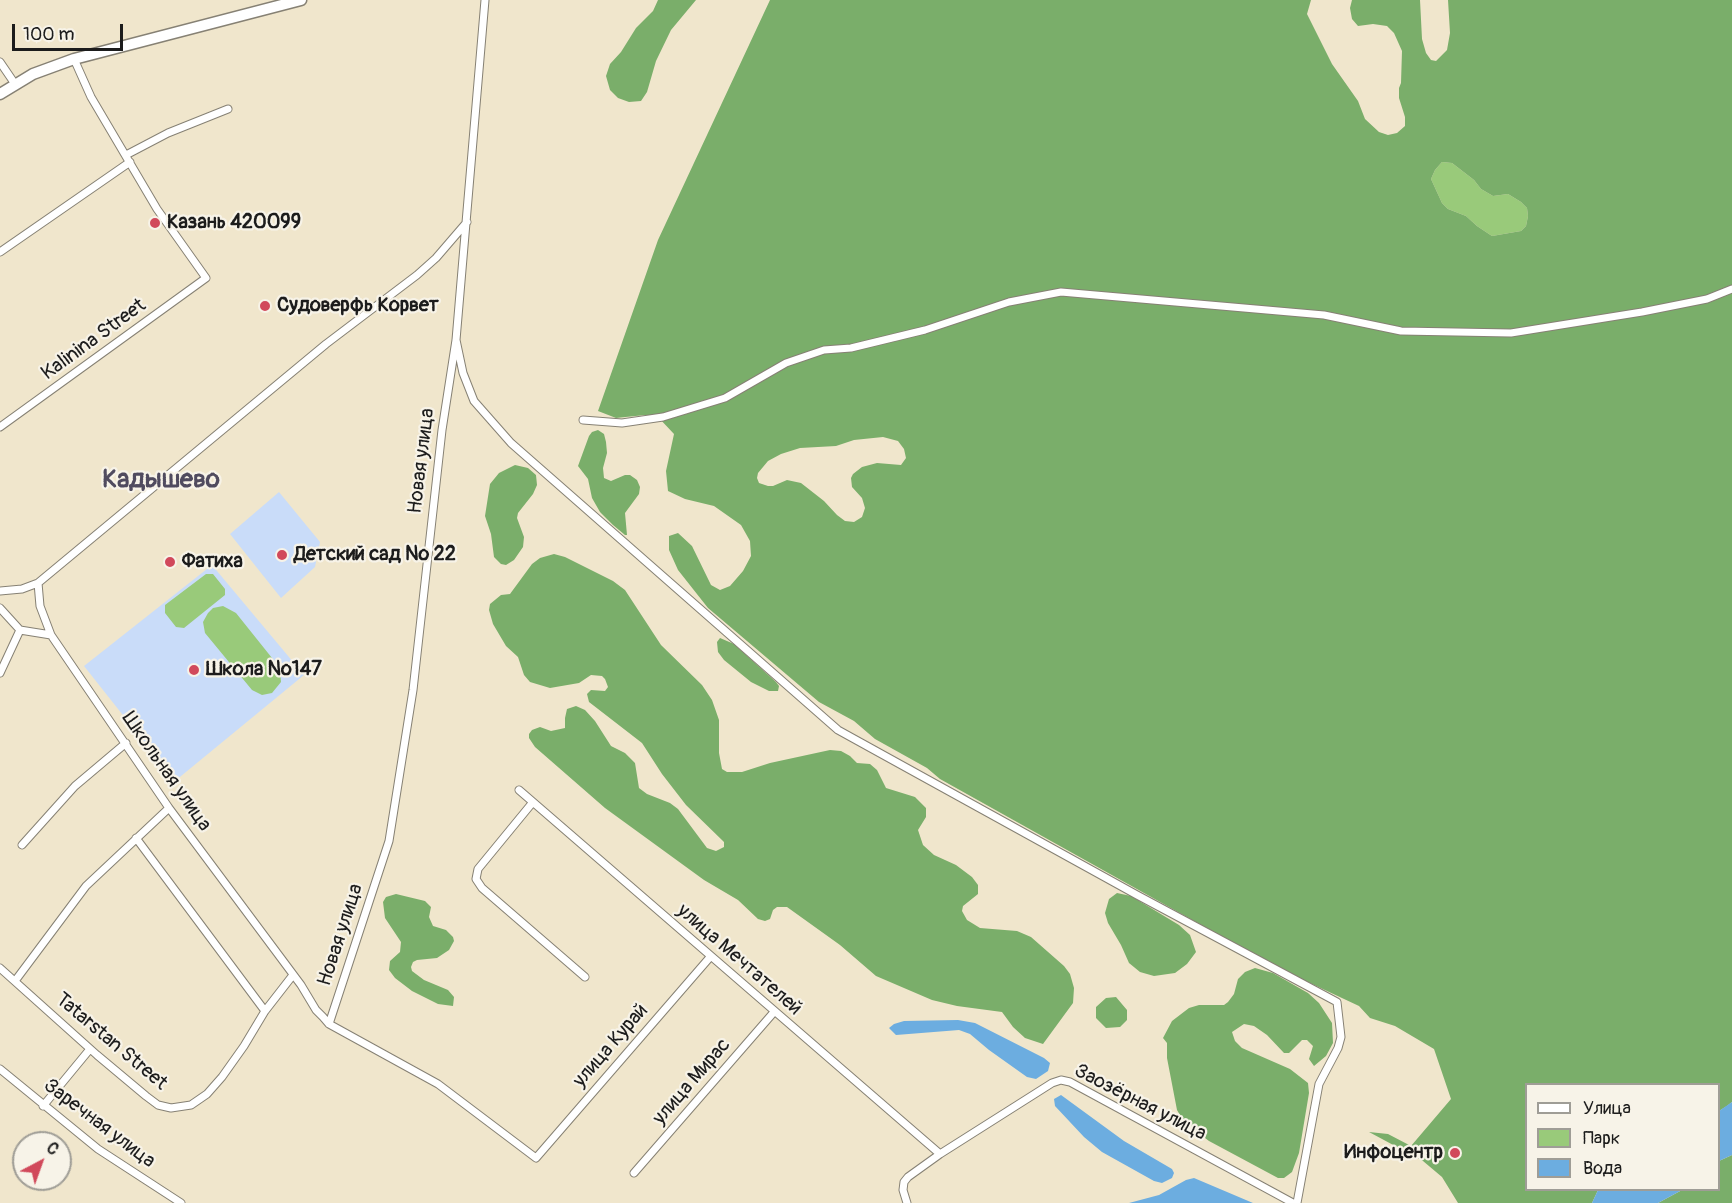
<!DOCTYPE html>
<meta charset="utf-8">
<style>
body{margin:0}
#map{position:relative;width:1732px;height:1203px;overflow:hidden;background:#f0e6cc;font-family:Pangolin,sans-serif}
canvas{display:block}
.legend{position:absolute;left:1525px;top:1083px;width:195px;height:108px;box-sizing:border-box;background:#f7f3e8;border:2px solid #9f9d96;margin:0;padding:8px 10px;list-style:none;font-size:18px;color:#1c1c1c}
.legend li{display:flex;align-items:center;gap:12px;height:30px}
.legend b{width:30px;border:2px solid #9f9d96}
.north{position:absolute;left:12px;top:1131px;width:60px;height:60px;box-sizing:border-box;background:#f7f3e8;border:2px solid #9f9d96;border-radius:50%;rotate:41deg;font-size:16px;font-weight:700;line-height:24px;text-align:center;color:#1c1c1c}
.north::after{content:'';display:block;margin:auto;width:21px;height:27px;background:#d1495b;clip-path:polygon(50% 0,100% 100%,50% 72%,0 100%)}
.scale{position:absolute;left:12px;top:24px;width:111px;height:27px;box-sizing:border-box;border:3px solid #1c1c1c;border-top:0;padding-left:8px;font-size:18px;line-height:21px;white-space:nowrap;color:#1c1c1c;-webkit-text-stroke:4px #f7f3e8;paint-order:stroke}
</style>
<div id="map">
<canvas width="1732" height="1203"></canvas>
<ul class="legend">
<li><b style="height:8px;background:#fff"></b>Улица</li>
<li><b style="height:16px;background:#99ca7a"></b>Парк</li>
<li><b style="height:16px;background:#6cade0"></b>Вода</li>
</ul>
<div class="north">С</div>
<div class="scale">100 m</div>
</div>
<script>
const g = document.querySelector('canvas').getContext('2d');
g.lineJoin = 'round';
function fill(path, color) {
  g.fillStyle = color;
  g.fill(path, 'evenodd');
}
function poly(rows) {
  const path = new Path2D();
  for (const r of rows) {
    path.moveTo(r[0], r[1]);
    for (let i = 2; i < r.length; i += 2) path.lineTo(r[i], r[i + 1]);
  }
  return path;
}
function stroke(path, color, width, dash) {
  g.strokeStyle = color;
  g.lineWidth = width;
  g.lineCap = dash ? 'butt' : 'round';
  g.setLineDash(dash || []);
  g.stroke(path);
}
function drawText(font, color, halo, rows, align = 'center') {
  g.font = font + ' Pangolin,sans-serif';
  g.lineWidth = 4.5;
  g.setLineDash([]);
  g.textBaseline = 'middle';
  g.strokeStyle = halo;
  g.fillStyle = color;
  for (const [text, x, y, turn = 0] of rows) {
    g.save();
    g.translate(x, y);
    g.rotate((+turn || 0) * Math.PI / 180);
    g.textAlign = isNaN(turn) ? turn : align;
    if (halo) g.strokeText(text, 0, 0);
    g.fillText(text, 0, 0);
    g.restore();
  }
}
fill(poly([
 [279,492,320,542,315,567,281,598,230,534],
 [212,565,304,675,175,781,84,666]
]), '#c9dcf9');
fill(poly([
 [1442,162,1452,163,1474,180,1481,189,1493,196,1508,194,1521,202,1527,208,1528,216,1526,226,1521,231,1492,236,1477,226,1466,216,1448,209,1442,203,1431,179,1435,170],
 [206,574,213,574,225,589,225,595,184,628,176,627,165,613,165,605],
 [223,606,236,613,280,668,281,682,272,693,262,695,252,690,205,633,203,622,208,613,213,608]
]), '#99ca7a');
fill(poly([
 [658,0,696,0,671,30,656,61,647,92,641,101,629,102,618,98,610,90,606,76,610,64,621,52,636,28,653,11],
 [770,0,1311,0,1307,14,1332,64,1358,101,1365,119,1379,132,1388,135,1397,133,1405,126,1405,117,1399,98,1399,88,1401,83,1402,51,1394,33,1387,26,1373,24,1358,26,1352,19,1350,8,1352,0,1420,0,1422,39,1426,53,1431,60,1436,61,1447,50,1450,33,1448,0,1732,0,1732,1102,1727,1106,1719,1111,1718,1084,1526,1084,1526,1190,1598,1190,1592,1203,1458,1203,1442,1177,1423,1161,1369,1132,1388,1134,1411,1146,1451,1099,1434,1049,1395,1026,1370,1018,1359,1006,1280,969,940,779,927,768,875,739,854,721,819,702,708,608,678,570,669,550,669,536,678,533,692,546,711,585,720,590,730,586,743,571,751,556,750,541,741,525,714,506,685,499,668,491,666,471,674,434,658,417,645,415,616,418,598,411,658,240],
 [1442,162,1452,163,1474,180,1481,189,1493,196,1508,194,1521,202,1527,208,1528,216,1526,226,1521,231,1492,236,1477,226,1466,216,1448,209,1442,203,1431,179,1435,170],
 [883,437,898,441,904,449,906,458,901,465,877,463,862,467,853,474,851,478,852,487,862,498,865,508,862,517,854,522,845,521,837,515,824,501,801,483,787,480,773,486,768,486,759,483,757,478,758,473,768,461,781,454,800,448,836,446,854,440],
 [598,430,604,434,606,442,607,453,603,468,604,478,611,481,625,475,630,475,637,480,640,487,639,494,625,513,627,535,625,535,613,525,600,512,592,498,588,479,578,466,589,436,592,432],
 [515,465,528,468,536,475,537,485,533,494,518,513,517,518,524,537,523,547,514,560,506,565,501,564,494,557,491,534,485,516,490,484,499,473],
 [554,554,565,557,613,581,625,590,661,645,702,685,712,700,719,720,719,753,722,769,727,772,742,772,770,763,830,750,841,751,850,756,857,763,870,764,877,770,886,788,915,797,926,808,926,817,918,830,923,845,934,855,956,865,972,877,978,885,978,894,963,906,962,911,967,920,980,928,1017,931,1031,937,1064,966,1070,974,1074,988,1073,1003,1043,1044,1025,1038,1013,1027,1002,1012,957,1006,932,1000,876,976,840,945,787,907,777,907,773,910,770,919,765,921,758,919,738,900,704,880,605,808,535,747,529,738,529,734,532,730,540,727,551,731,565,728,565,718,567,709,576,706,585,710,595,721,611,746,625,753,635,763,639,788,647,794,670,803,678,809,707,848,716,851,724,847,724,842,686,805,662,774,642,743,589,702,587,694,591,690,605,691,608,687,605,679,602,676,591,675,579,683,550,688,530,682,524,675,518,657,506,646,493,624,489,610,490,604,501,595,510,594,532,564,540,558],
 [720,638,734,644,776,682,779,686,778,691,769,691,751,682,724,660,718,652,717,642],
 [1117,893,1131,896,1179,925,1190,935,1196,952,1187,964,1175,973,1154,976,1140,972,1129,963,1121,945,1108,923,1105,913,1109,899],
 [396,894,425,901,431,907,429,917,433,926,446,930,453,937,454,941,449,950,437,958,417,960,413,962,411,967,412,971,424,980,448,990,454,997,453,1006,438,1004,412,991,395,978,389,970,390,961,400,952,401,942,385,918,383,902,386,897],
 [1255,968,1273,973,1308,993,1319,1003,1332,1023,1333,1043,1326,1056,1314,1066,1309,1059,1313,1046,1307,1040,1302,1040,1289,1053,1284,1053,1267,1035,1254,1026,1244,1024,1232,1032,1235,1041,1242,1048,1290,1069,1308,1083,1309,1093,1299,1153,1292,1172,1284,1178,1278,1178,1209,1141,1184,1122,1177,1110,1167,1058,1167,1043,1163,1038,1172,1021,1189,1008,1199,1005,1224,1005,1228,1002,1234,994,1238,979,1245,972],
 [1116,997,1127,1010,1127,1020,1120,1027,1106,1028,1096,1018,1096,1007,1106,998],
 [1732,1155,1732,1203,1658,1203,1682,1190,1718,1190,1719,1161]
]), '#7aae6a');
fill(poly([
 [958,1020,975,1023,1044,1058,1050,1063,1048,1071,1036,1079,1027,1077,989,1050,970,1034,959,1030,896,1035,889,1028,894,1024,904,1021],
 [1061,1095,1124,1141,1172,1169,1174,1173,1172,1178,1162,1183,1154,1181,1102,1152,1084,1137,1055,1106,1054,1099],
 [1732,1102,1732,1155,1719,1161,1719,1111],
 [1194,1178,1253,1203,1129,1203,1159,1195,1186,1180],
 [1598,1190,1682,1190,1658,1203,1592,1203]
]), '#6cade0');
const minor = poly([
 [0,62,15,84],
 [126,155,168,133,228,109],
 [0,252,130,162],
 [456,340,463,373,474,401,511,443,838,730,1137,895,1337,1002,1341,1037,1338,1048,1319,1084,1297,1203],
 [583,420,622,423,663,417,725,398,786,363,824,350,851,348,925,330,1009,302,1061,292,1324,315,1401,331,1511,333,1642,312,1707,299,1732,289],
 [0,427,206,278,157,209,91,97,74,59],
 [38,583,40,606,51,635],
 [0,591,22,589,38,583,326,344,417,275,436,258,467,222],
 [0,608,20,630,51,635,169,808,301,985,316,1010,323,1017,329,1024,438,1084,536,1158,711,956],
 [0,673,20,630],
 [519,790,940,1154],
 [533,802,478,869,476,879,482,888,585,977],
 [136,838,265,1011],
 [22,845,75,786,126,743],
 [0,968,97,1055,146,1096,158,1105,171,1108,191,1105,207,1094,222,1077,244,1046,265,1011,293,975],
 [15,981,86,886,169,808],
 [329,1024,389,841,413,690,442,430,456,340,485,0],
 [0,1069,98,1149,181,1203],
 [43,1106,90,1049],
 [634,1173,774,1012],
 [907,1203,903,1190,904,1182,908,1177,940,1154,1052,1083,1061,1080,1070,1082,1293,1203]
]);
const primary = poly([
 [0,94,33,74,74,59,301,0]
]);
stroke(minor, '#868174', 9);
stroke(primary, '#868174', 13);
stroke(minor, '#fff', 7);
stroke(primary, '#fff', 10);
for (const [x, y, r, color] of [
 [155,223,6,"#d1495b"],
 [265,306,6,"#d1495b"],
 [282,555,6,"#d1495b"],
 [170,562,6,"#d1495b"],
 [194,670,6,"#d1495b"],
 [1455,1153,6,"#d1495b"]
]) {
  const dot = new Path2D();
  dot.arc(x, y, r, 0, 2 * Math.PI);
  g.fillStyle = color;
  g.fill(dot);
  stroke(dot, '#f7f3e8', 2);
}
drawText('bold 20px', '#1c1c1c', '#f7f3e8', [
 ["Казань 420099",167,223],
 ["Судоверфь Корвет",277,306],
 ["Детский сад № 22",294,555],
 ["Фатиха",182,562],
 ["Школа №147",206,670],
 ["Инфоцентр",1443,1153,"right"]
], 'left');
drawText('20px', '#1c1c1c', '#f7f3e8', [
 ["Kalinina Street",94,340,-36],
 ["Новая улица",422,461,-83],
 ["Школьная улица",166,772,55],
 ["Новая улица",341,935,-72],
 ["улица Мечтателей",739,960,41],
 ["Tatarstan Street",111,1042,40],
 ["улица Курай",611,1046,-49],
 ["улица Мирас",692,1082,-49],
 ["Заозёрная улица",1140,1103,27],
 ["Заречная улица",99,1124,37]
]);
drawText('bold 26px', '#504b5f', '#f7f3e8', [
 ["Кадышево",161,480]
]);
</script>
